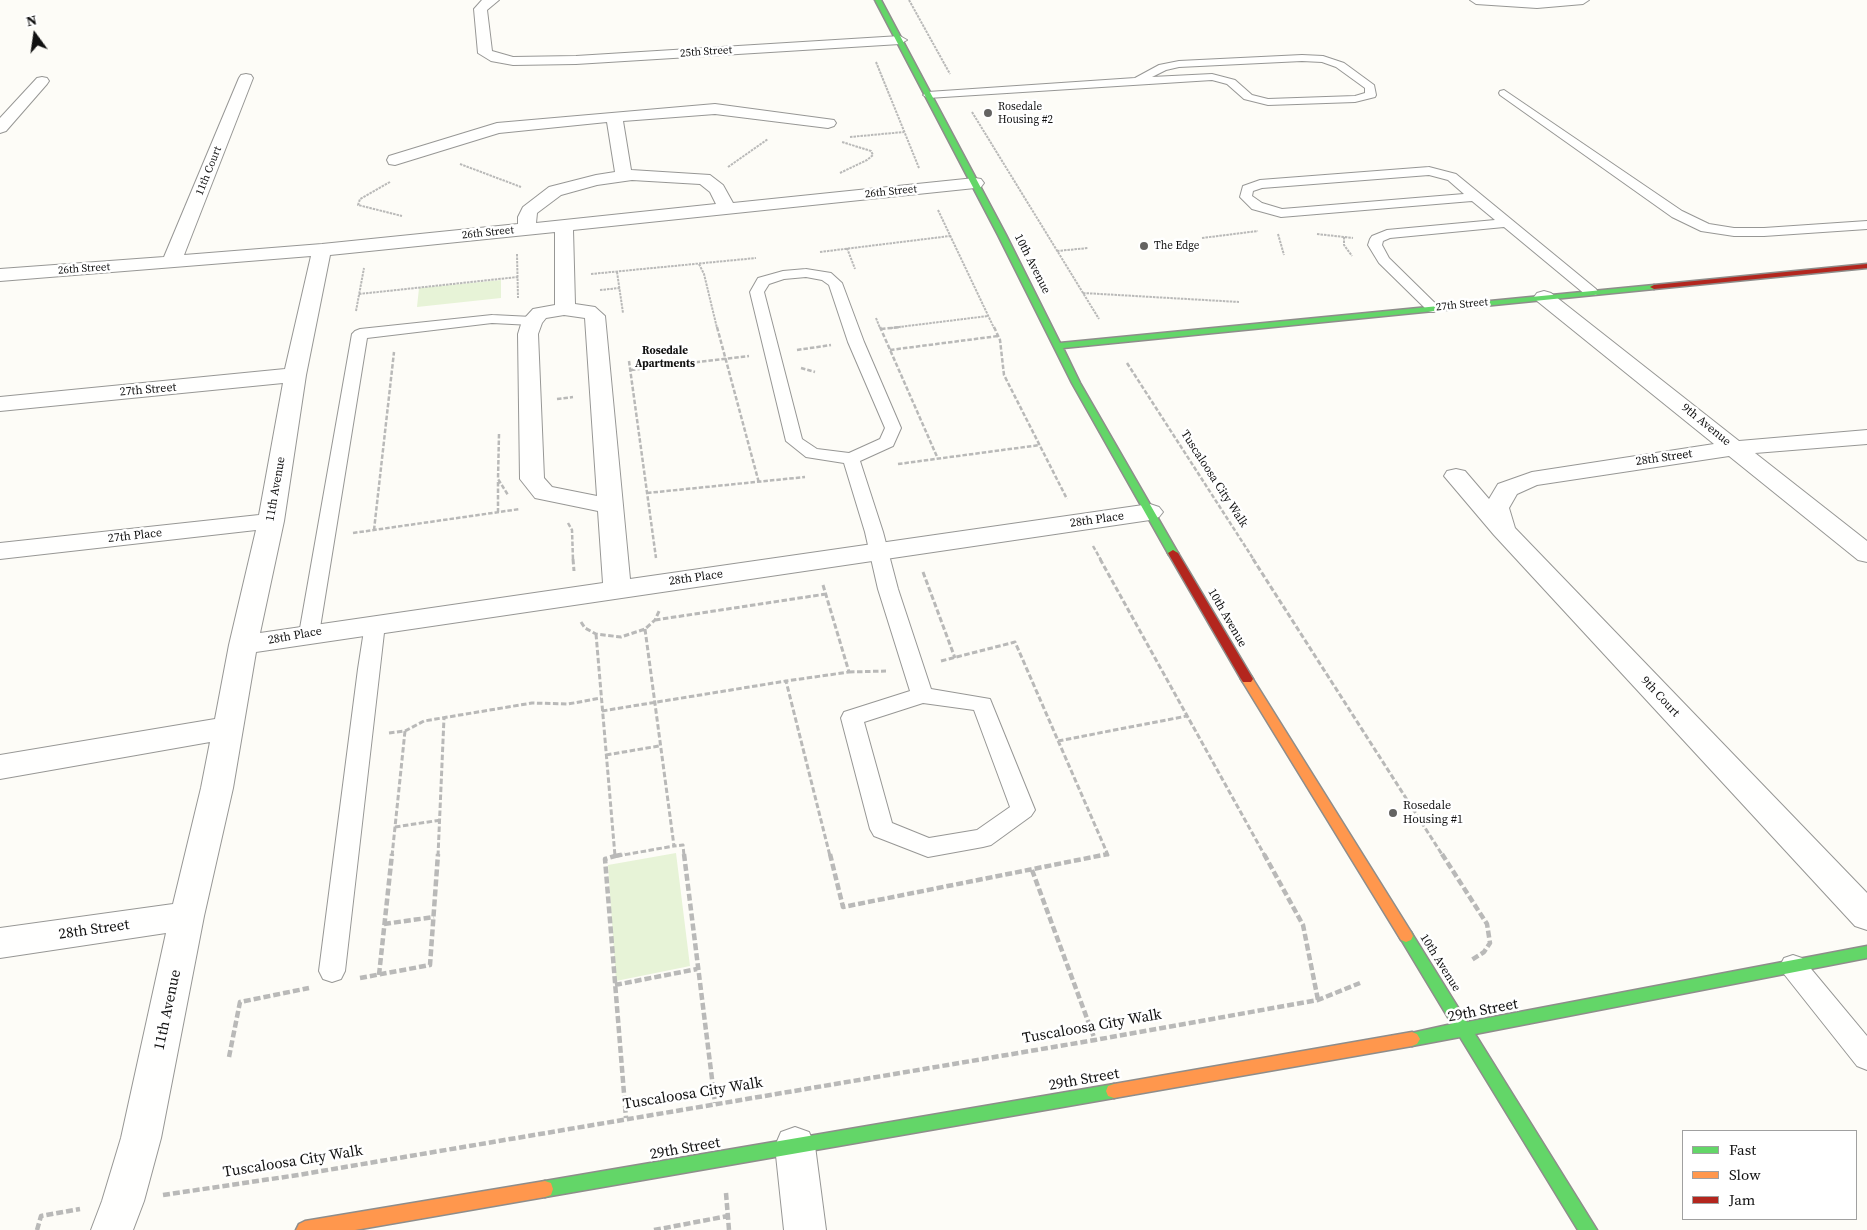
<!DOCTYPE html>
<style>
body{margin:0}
#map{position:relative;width:1867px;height:1230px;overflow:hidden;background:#fdfcf7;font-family:"Source Serif 4",serif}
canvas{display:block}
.legend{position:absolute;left:1682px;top:1130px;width:175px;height:90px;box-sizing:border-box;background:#fff;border:1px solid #a0a0a0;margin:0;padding:6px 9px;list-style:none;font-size:15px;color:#111}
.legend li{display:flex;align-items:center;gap:10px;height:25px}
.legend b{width:25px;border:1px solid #a0a0a0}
.north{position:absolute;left:10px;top:10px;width:50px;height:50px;-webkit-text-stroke:4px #fff;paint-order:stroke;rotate:346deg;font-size:14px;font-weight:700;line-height:20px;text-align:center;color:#111}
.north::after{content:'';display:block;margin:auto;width:18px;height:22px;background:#111;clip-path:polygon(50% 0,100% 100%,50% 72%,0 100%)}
</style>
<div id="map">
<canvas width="1867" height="1230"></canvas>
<ul class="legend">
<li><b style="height:6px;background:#63d668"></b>Fast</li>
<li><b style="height:6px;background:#ff974d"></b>Slow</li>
<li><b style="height:6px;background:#b3261e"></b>Jam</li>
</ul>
<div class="north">N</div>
</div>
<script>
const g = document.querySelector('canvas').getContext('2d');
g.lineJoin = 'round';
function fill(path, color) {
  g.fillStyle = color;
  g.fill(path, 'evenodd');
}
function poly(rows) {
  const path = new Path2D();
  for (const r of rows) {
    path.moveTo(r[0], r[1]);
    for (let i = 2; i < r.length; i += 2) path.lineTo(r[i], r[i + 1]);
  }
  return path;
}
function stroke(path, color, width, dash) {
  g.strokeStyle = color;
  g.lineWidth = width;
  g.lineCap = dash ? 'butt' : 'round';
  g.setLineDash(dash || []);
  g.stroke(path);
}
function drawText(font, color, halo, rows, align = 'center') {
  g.font = font + ' "Source Serif 4",serif';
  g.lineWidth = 5;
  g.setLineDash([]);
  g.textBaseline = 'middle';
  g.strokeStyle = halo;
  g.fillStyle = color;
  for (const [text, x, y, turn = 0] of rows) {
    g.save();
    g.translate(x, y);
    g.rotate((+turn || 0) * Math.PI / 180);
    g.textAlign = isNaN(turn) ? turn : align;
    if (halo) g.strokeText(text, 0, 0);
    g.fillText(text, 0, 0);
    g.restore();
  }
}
fill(poly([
 [501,280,501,298,417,307,419,288],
 [676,853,690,966,616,981,608,865]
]), '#e7f3d7');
const lane = poly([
 [1302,55,1323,56,1344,63,1374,85,1376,95,1375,97,1355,102,1268,105,1244,99,1227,84,1212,80,928,98,923,95,928,92,1135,78,1159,65,1179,61,1302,55],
 [1302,61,1322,62,1336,67,1365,88,1365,93,1355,96,1268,99,1252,95,1235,80,1212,74,1152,77,1166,70,1179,67,1302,61],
 [1504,90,1682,211,1709,224,1734,228,1764,228,1867,221,1867,229,1764,236,1734,236,1701,231,1672,217,1500,95,1499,93,1500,91,1504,90],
 [1429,167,1456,174,1596,289,1598,292,1596,295,1586,295,1504,227,1390,238,1383,241,1382,245,1389,258,1440,308,1438,311,1433,312,1428,311,1379,263,1368,245,1370,239,1372,236,1387,230,1495,220,1472,201,1281,217,1252,209,1240,197,1243,186,1260,180,1429,167],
 [1429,175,1448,180,1464,194,1282,209,1262,203,1252,196,1253,191,1262,188,1429,175],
 [806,269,831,273,842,283,864,342,901,428,893,446,860,461,883,532,898,589,931,689,990,699,1035,810,1031,816,991,845,983,847,928,857,874,836,870,829,841,718,844,712,910,691,878,589,865,532,844,463,806,457,786,441,750,292,758,278,783,271,806,269],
 [806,277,822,280,829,285,848,342,885,428,880,439,849,453,817,449,802,439,764,292,769,284,784,279,806,277],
 [923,703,974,710,1010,807,977,830,929,838,892,823,864,722,923,703],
 [492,315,532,317,537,318,539,321,537,324,532,325,492,323,367,338,319,634,316,639,309,641,302,639,299,634,352,334,355,331,360,329,492,315],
 [375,617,382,619,385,624,345,971,341,979,332,982,323,979,319,971,358,669,365,624,368,619,375,617],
 [1793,955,1802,958,1867,1036,1867,1070,1857,1066,1784,974,1780,966,1784,958,1793,955]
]);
const street = poly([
 [482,0,499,0,487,10,492,51,513,57,576,56,900,36,907,40,900,44,576,64,513,65,491,61,478,53,474,9,482,0],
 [1470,0,1589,0,1583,4,1537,8,1476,4,1470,0],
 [246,74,251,75,253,78,184,255,322,244,518,224,518,217,523,207,549,187,596,175,615,172,607,122,499,133,395,165,389,164,387,160,389,156,497,123,715,104,834,120,836,123,834,126,828,128,715,114,623,121,631,170,710,175,723,185,733,203,975,178,981,179,984,183,981,187,975,188,573,230,575,304,595,307,605,316,630,579,1150,504,1159,507,1163,512,1159,517,1150,520,256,652,233,788,204,916,161,1138,144,1201,133,1230,91,1230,102,1201,121,1138,166,933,0,958,0,928,173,904,201,788,210,742,0,779,0,755,215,719,229,645,256,530,0,559,0,543,259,515,283,383,0,411,0,397,285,369,311,256,0,281,0,269,164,257,239,78,241,75,246,74],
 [632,180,700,184,710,192,716,204,536,223,537,213,561,195,597,185,632,180],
 [555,232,555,305,533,309,522,321,518,334,520,479,535,498,598,511,603,583,260,633,284,521,306,375,330,255,555,232],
 [564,315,585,318,597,496,552,487,544,478,538,334,542,323,546,318,564,315],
 [42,77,47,78,49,81,47,84,6,131,0,133,0,118,37,78,42,77],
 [1544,291,1551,293,1739,441,1867,430,1867,444,1755,453,1867,541,1867,562,1858,560,1729,456,1537,485,1517,494,1509,508,1515,528,1867,893,1867,930,1855,926,1494,535,1444,476,1447,471,1456,469,1465,471,1489,499,1498,484,1532,472,1714,444,1537,301,1534,297,1537,293,1544,291],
 [795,1127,809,1132,815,1146,826,1230,784,1230,775,1146,781,1132,795,1127]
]);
const fast = poly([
 [875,0,881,0,1006,235,1060,343,1654,285,1658,287,1654,289,1063,348,1080,383,1178,553,1177,555,1169,555,1072,383,998,235,875,0],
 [1406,930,1411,932,1467,1022,1867,946,1867,958,1475,1034,1597,1230,1578,1230,1460,1037,1412,1046,1407,1044,1404,1039,1407,1034,1452,1024,1399,936,1401,932,1406,930],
 [1114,1084,1120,1086,1122,1091,1120,1096,1114,1098,545,1197,539,1195,537,1189,539,1183,545,1181,1114,1084]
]);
const slow = poly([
 [1247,675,1251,676,1411,932,1413,936,1411,940,1406,942,1401,940,1241,679,1247,675],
 [1412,1032,1417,1034,1420,1039,1417,1044,1412,1046,1114,1098,1108,1096,1106,1091,1108,1086,1114,1084,1412,1032],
 [545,1181,551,1183,553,1189,551,1195,545,1197,355,1230,296,1230,299,1224,305,1221,545,1181]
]);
const jam = poly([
 [1867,264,1867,268,1654,289,1650,287,1654,285,1867,264],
 [1173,550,1178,553,1253,679,1251,682,1243,682,1241,679,1168,553,1173,550]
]);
stroke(lane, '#979795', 2);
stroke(street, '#979795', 2);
stroke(fast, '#8e8d8b', 3);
stroke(slow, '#8e8d8b', 3);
stroke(jam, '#8e8d8b', 3);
stroke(poly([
 [909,0,950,74],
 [876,62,919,168],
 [972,112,1099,319],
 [850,137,904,132],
 [460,164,521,187],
 [728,167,768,139],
 [840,173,867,160,873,155,871,151,842,142],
 [390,182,360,199,358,205,402,216],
 [938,210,994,328],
 [1278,234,1284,255],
 [1317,234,1353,238],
 [1344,237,1344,245,1352,256],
 [1202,238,1258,231],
 [847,248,855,269],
 [1057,251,1088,248],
 [820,252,950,236],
 [517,254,518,298],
 [699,264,704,274,717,328],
 [617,272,623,313],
 [591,274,756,258],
 [600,290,620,288],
 [1083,293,1239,302],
 [359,294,518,277],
 [356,311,364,268],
 [876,318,880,328],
 [891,328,988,316]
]), '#b9b9b8', 2, [2.5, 1]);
stroke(poly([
 [717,327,759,483],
 [880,327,938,459],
 [994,327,1000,340,1004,375,1067,499],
 [881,329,901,327],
 [797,350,831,345],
 [890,350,998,336],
 [629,361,656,558],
 [1127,363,1254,560],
 [801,368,815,372],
 [631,370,749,356],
 [557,399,573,397],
 [499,434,498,479,508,495],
 [898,464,1040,445],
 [498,482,498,512],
 [647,493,805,477],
 [568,523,572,530,573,560],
 [374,530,394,352],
 [353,533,520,509],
 [1093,546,1101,560]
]), '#b9b9b8', 2.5, [4.5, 2]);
stroke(poly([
 [573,559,574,571],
 [1100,559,1265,856],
 [1253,559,1443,856],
 [923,572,955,658],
 [823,585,849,672,786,681,830,856],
 [655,620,826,594],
 [581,622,585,628,596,634,621,637,645,629,655,620,660,609],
 [645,629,674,846,683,845,684,856],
 [596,634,615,856],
 [941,661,1015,642,1108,855,1105,856],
 [849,672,886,671],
 [602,711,786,681],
 [389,733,405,731,424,721,532,703,568,704,601,698],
 [1058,741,1187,716],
 [606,755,659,746],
 [395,827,441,820],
 [392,856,405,731],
 [438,856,444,718],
 [617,856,674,846]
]), '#b9b9b8', 3, [5.5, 2.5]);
stroke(poly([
 [615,854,615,856,605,859,626,1118],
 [684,854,715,1103],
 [830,854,843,907,1108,854],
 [1264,854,1303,925,1318,1000],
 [1442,854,1487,924,1490,943,1484,952,1470,961],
 [615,856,625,854],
 [1032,870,1095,1040],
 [384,924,434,917],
 [379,975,392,854],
 [360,978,430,965,438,854],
 [615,985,697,969],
 [229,1057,240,1002,309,988],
 [726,1193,729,1230],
 [163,1195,298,1175,1095,1040,1318,1000,1360,983],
 [37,1230,41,1216,80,1209],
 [654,1230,728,1216]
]), '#b9b9b8', 4.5, [7, 3]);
fill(lane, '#fffffe');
fill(street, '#fffffe');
fill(fast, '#63d668');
fill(slow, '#ff974d');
fill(jam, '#b3261e');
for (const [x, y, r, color] of [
 [988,113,5,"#646362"],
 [1144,246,5,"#646362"],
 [1393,813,5,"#646362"]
]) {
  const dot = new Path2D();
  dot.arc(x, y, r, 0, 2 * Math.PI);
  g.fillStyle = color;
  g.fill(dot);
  stroke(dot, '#fff', 2);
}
drawText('11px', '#111', '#fff', [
 ["25th Street",706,52,-4],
 ["11th Court",209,171,-68],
 ["26th Street",891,192,-6],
 ["26th Street",488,233,-6],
 ["26th Street",84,269,-4],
 ["27th Street",1462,305,-6]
]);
drawText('11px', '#111', '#fff', [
 ["Rosedale",998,107],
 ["Housing #2",998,120],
 ["The Edge",1154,246]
], 'left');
drawText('bold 11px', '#111', '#fff', [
 ["Rosedale",665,351],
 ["Apartments",665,364]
]);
drawText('12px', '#111', '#fff', [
 ["10th Avenue",1032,264,63],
 ["27th Street",148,390,-5],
 ["9th Avenue",1706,425,39],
 ["28th Street",1664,458,-8],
 ["Tuscaloosa City Walk",1214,479,57],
 ["11th Avenue",276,489,-80],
 ["28th Place",1097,520,-8],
 ["27th Place",135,536,-6],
 ["28th Place",696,578,-8],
 ["10th Avenue",1227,618,60],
 ["28th Place",295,636,-10],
 ["9th Court",1660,697,47],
 ["10th Avenue",1440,963,58]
]);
drawText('12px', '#111', '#fff', [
 ["Rosedale",1403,806],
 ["Housing #1",1403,820]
], 'left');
drawText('15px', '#111', '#fff', [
 ["28th Street",94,930,-8],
 ["11th Avenue",168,1010,-78],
 ["29th Street",1483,1011,-11],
 ["Tuscaloosa City Walk",1092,1027,-10],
 ["29th Street",1084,1080,-10],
 ["Tuscaloosa City Walk",693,1094,-9],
 ["29th Street",685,1149,-10],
 ["Tuscaloosa City Walk",293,1162,-9]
]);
</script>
